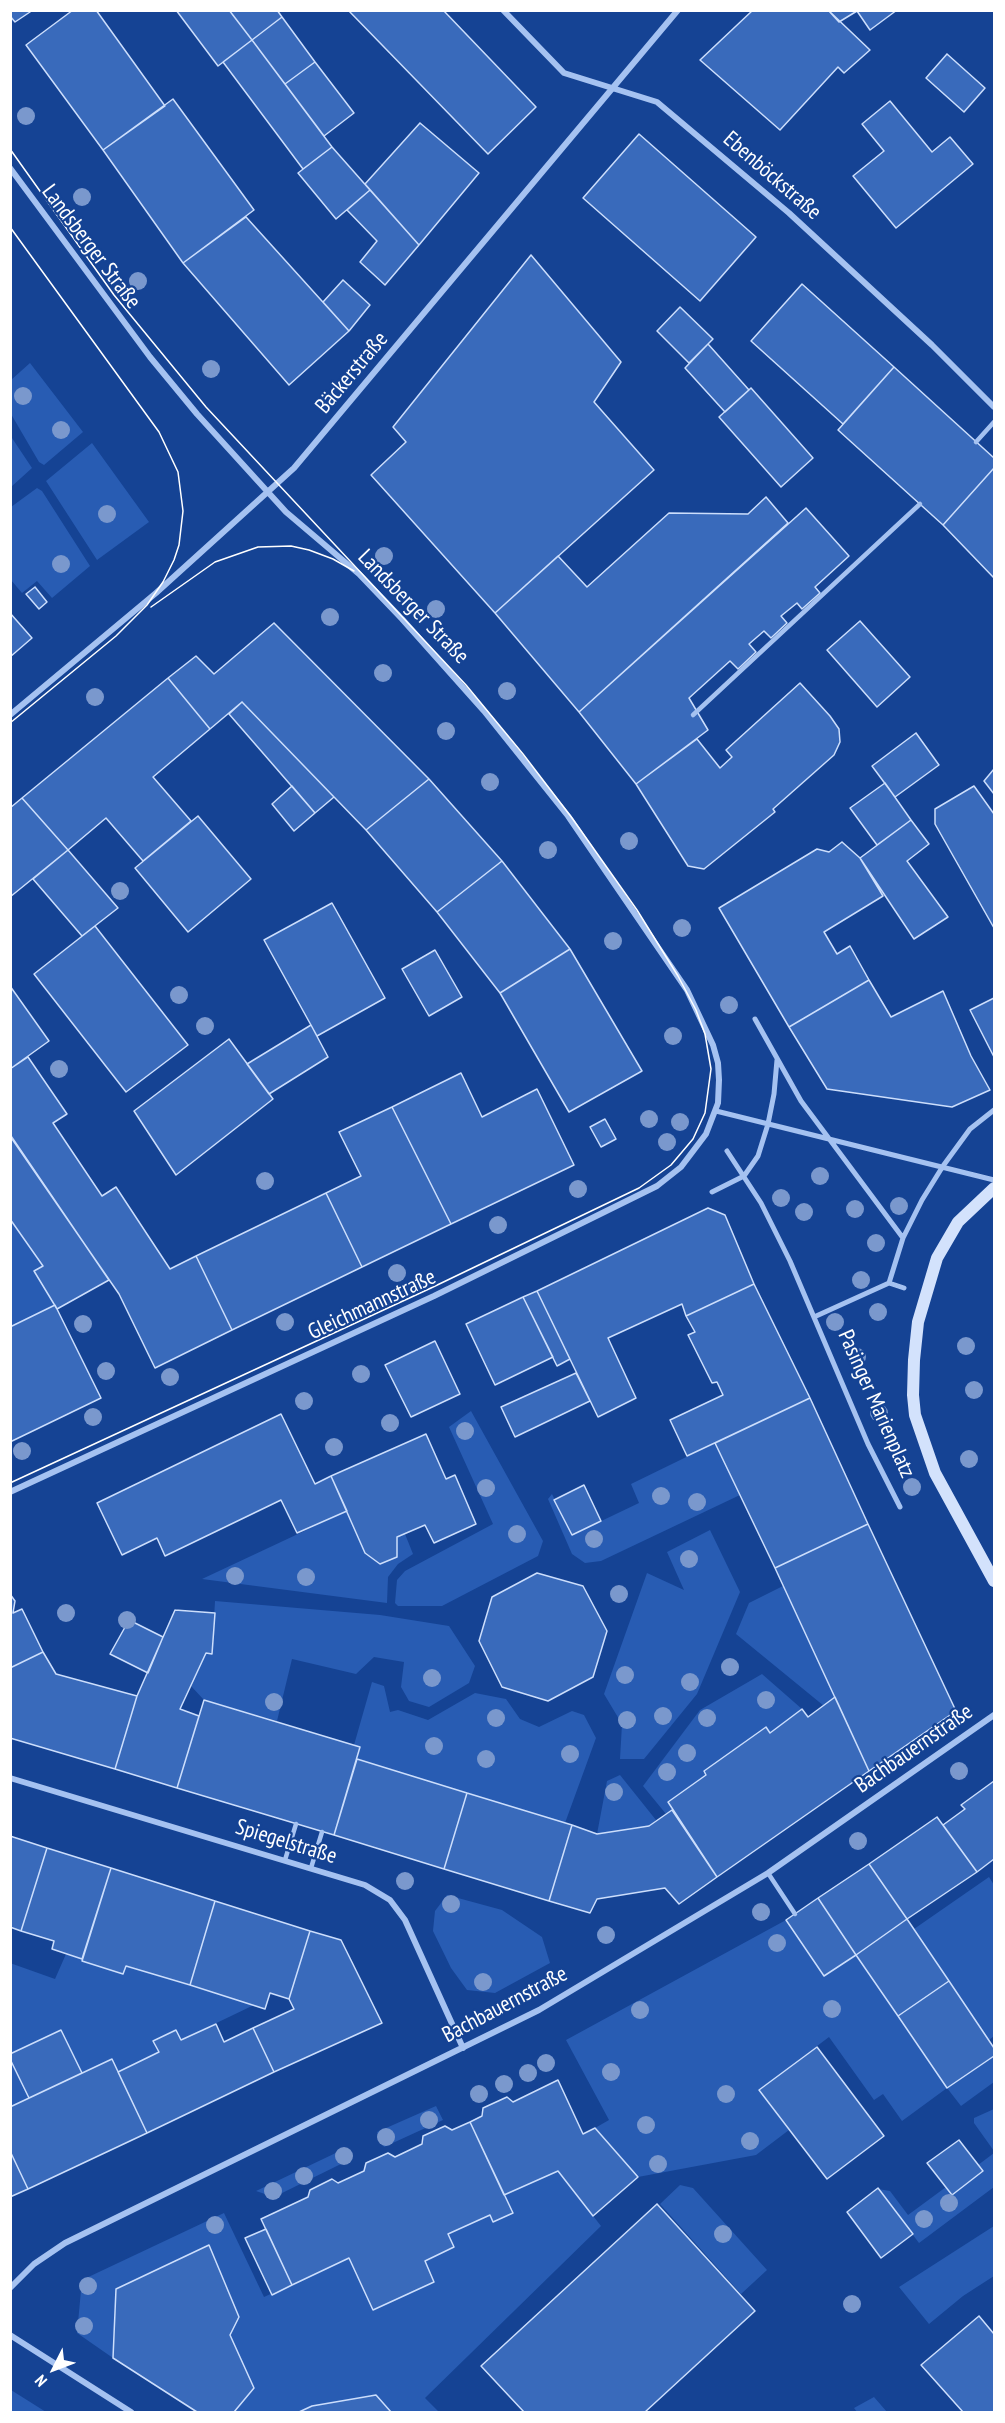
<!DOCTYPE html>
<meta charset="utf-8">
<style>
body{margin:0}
#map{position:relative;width:1005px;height:2423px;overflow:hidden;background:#154394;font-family:"PT Sans Narrow",sans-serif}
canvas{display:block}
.frame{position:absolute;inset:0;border:12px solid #fff;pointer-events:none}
.north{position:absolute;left:24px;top:2339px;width:60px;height:60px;-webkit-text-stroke:4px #154394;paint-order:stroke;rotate:228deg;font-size:16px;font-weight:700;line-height:24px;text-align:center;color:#fff}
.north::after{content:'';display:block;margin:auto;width:21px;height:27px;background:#fff;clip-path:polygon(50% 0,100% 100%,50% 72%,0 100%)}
</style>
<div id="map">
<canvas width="1005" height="2423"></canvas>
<div class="frame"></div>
<div class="north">N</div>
</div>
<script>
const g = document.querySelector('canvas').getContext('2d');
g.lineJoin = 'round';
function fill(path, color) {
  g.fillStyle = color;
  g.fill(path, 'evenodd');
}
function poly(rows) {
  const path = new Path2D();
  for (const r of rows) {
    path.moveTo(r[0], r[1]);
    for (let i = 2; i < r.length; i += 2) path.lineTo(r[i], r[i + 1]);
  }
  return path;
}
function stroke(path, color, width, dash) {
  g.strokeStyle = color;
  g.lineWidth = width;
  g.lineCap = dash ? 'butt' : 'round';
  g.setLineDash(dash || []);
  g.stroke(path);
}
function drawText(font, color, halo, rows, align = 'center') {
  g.font = font + ' "PT Sans Narrow",sans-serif';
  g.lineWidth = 4.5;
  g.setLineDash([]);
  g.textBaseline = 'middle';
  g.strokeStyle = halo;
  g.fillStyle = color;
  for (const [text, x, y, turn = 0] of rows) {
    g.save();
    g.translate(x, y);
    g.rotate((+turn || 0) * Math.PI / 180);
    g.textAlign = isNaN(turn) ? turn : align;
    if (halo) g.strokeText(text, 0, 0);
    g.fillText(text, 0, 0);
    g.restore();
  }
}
fill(poly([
 [30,363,83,432,44,465,39,462,11,414,11,380],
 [10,435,32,468,11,487,10,487],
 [92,443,149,522,97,560,46,481],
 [37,488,42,491,90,566,52,598,37,581,22,593,11,580,11,507],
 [10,1219,43,1266,34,1271,55,1305,10,1327],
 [471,1411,543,1541,538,1556,442,1606,398,1606,395,1603,397,1580,405,1571,493,1524,449,1427],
 [715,1443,740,1495,601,1561,585,1563,572,1554,548,1499,552,1494,572,1535,639,1503,631,1484],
 [347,1511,380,1564,397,1557,397,1537,405,1534,413,1554,398,1564,388,1577,387,1603,202,1579],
 [710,1530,740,1592,697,1694,644,1759,620,1759,622,1724,604,1694,647,1573,684,1590,667,1552],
 [783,1586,835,1697,824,1706,736,1634,749,1603],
 [215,1601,380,1615,449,1626,475,1666,469,1683,429,1707,409,1701,401,1687,404,1662,374,1657,356,1674,292,1659,277,1721,204,1700,191,1686,206,1653,212,1654],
 [762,1674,802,1709,770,1733,765,1727,704,1771,706,1775,668,1802,672,1810,666,1814,643,1786,700,1710],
 [372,1682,384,1686,390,1712,398,1710,428,1720,475,1693,506,1699,520,1719,539,1727,572,1711,584,1715,596,1738,565,1823,357,1759,360,1747,354,1745],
 [620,1775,656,1820,649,1826,597,1834,607,1781],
 [989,1877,994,1885,994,2036,989,2040,914,1929],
 [447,1895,502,1910,542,1937,550,1963,495,1993,467,1990,451,1968,433,1931,435,1911],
 [786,1920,824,1976,856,1955,947,2088,994,2056,994,2082,961,2106,947,2088,902,2121,883,2094,874,2100,829,2037,759,2090,789,2130,756,2155,638,2177,595,2128,609,2120,566,2040],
 [66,1954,82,1959,82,1961,123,1974,126,1966,254,2005,181,2040,176,2030,154,2040,159,2052,118,2072,112,2059,82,2073,61,2030,11,2054,10,1963,55,1979],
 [10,2059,29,2098,11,2107,10,2107],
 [436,2106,443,2120,384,2147,377,2132],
 [994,2109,994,2151,974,2123,974,2118],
 [342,2150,347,2161,274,2197,256,2191],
 [994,2153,994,2187,919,2243,878,2189,890,2191,908,2215,946,2187,952,2194,982,2172,978,2165],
 [558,2171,601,2226,425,2398,439,2412,391,2412,376,2395,312,2406,299,2412,234,2412,254,2388,230,2335,239,2317,209,2245,116,2289,113,2358,77,2333,82,2280,224,2213,264,2297,349,2258,374,2310,425,2261,454,2247,448,2234,490,2215,493,2222,512,2213,504,2195],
 [680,2185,693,2188,767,2270,741,2294,660,2204],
 [994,2226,994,2276,963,2296,929,2324,899,2287],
 [10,2390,11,2390,46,2412,11,2412],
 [874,2397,887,2412,857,2412,854,2408]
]), '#285cb3');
const building = poly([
 [10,10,33,10,15,22,10,16,10,10],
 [73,10,96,10,165,106,103,150,26,45,73,10],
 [176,10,229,10,252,40,218,66,176,10],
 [229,10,277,10,282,17,252,40,229,10],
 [348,10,443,10,536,107,488,154,348,10],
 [753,10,828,10,870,50,844,73,838,67,780,130,700,60,753,10],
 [828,10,897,10,870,30,857,11,839,22,828,10],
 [282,17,315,62,285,84,252,40,282,17],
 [252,40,332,147,303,169,223,62,252,40],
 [947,54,985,88,964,112,926,78,947,54],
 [315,62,354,113,324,136,285,84,315,62],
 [173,99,254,210,183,263,103,150,173,99],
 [890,101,932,152,950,137,973,164,896,228,853,176,884,151,862,124,890,101],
 [420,123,479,173,419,245,365,184,420,123],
 [639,134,756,237,700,301,583,198,639,134],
 [332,147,370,190,336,219,298,173,332,147],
 [370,190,419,245,385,285,360,262,377,241,347,210,370,190],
 [246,217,349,331,289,385,183,263,246,217],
 [531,255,621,362,594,402,654,470,495,613,371,475,406,442,393,427,531,255],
 [343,280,370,305,349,331,323,302,343,280],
 [802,284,894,367,843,424,751,341,802,284],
 [680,307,713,339,689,363,657,331,680,307],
 [708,344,749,390,725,412,685,368,708,344],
 [894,367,994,458,994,468,943,525,838,430,894,367],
 [751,388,813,458,781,487,719,417,751,388],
 [994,468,994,578,943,525,994,468],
 [766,497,788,523,579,712,495,613,558,556,587,587,669,513,748,514,766,497],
 [806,508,849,556,815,587,820,593,802,609,797,603,781,616,787,623,771,638,764,631,749,644,756,652,738,669,730,661,689,698,708,730,636,784,579,712,806,508],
 [35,587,47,602,39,609,26,594,35,587],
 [10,613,32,638,10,657,10,613],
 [860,621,910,677,877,707,827,650,860,621],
 [274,623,429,779,366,830,242,702,210,729,168,678,196,656,214,674,274,623],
 [168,678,210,729,153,777,191,821,143,861,106,818,68,850,22,798,168,678],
 [800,683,830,716,839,729,840,742,834,755,773,809,775,812,704,869,688,866,636,784,697,739,720,768,732,757,726,750,800,683],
 [242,702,334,797,315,813,229,714,242,702],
 [916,733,939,765,895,797,872,766,916,733],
 [994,769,994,794,984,781,994,769],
 [429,779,502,861,437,912,366,830,429,779],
 [885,783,911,820,877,845,850,808,885,783],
 [292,786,315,813,294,831,272,804,292,786],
 [974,786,994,814,994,928,935,824,935,809,974,786],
 [22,798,68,850,10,897,10,808,22,798],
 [198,816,251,879,188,932,135,868,198,816],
 [911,820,929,844,907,861,948,917,914,939,860,858,911,820],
 [842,842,860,858,883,896,824,932,837,954,850,946,869,980,789,1027,719,908,817,849,829,852,842,842],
 [68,850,118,908,82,936,33,879,68,850],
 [502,861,570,949,500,993,437,912,502,861],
 [332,903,385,998,317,1036,264,940,332,903],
 [95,926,188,1045,126,1092,34,974,95,926],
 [570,949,642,1071,569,1112,500,993,570,949],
 [435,950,462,997,429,1016,402,969,435,950],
 [869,980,891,1017,943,991,971,1056,990,1090,952,1107,827,1089,789,1027,869,980],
 [10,986,49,1041,10,1069,10,986],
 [994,998,994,1057,970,1010,994,998],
 [311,1025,328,1057,269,1094,247,1064,311,1025],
 [229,1039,273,1099,176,1175,134,1111,229,1039],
 [28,1057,67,1114,53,1123,102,1196,116,1187,170,1269,196,1256,232,1330,155,1368,119,1294,10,1136,10,1069,28,1057],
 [461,1073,482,1117,537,1089,574,1165,451,1224,392,1107,461,1073],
 [392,1107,451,1224,362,1267,326,1193,361,1176,339,1132,392,1107],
 [605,1119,616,1139,601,1147,590,1127,605,1119],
 [11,1136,109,1280,57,1309,34,1271,43,1266,10,1219,11,1136],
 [326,1193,362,1267,232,1330,196,1256,326,1193],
 [708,1208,725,1215,754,1284,686,1316,682,1304,608,1338,636,1398,598,1417,537,1291,708,1208],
 [754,1284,810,1398,687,1456,670,1420,723,1395,717,1382,712,1383,688,1335,695,1332,686,1316,754,1284],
 [537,1291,570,1359,557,1366,523,1297,537,1291],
 [523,1297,553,1357,495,1385,466,1324,523,1297],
 [55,1305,101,1398,10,1442,10,1327,55,1305],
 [435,1341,460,1394,411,1417,385,1365,435,1341],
 [576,1373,590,1401,515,1437,501,1407,576,1373],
 [810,1398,868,1524,775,1568,715,1443,810,1398],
 [281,1414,315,1484,331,1476,347,1511,297,1533,281,1500,165,1556,157,1538,122,1555,97,1503,281,1414],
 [426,1434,446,1479,455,1475,476,1524,434,1543,425,1525,397,1537,397,1557,380,1564,365,1553,331,1476,426,1434],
 [584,1485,601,1521,572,1535,554,1500,584,1485],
 [868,1524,956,1711,869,1771,775,1568,868,1524],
 [537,1573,583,1586,607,1631,593,1677,548,1701,502,1687,479,1641,492,1597,537,1573],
 [10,1594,15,1601,13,1613,22,1609,43,1652,10,1668,10,1594],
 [175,1610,215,1613,212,1654,206,1653,180,1709,199,1716,177,1788,115,1769,137,1696,175,1610],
 [129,1620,163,1637,148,1673,110,1654,129,1620],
 [43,1652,56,1674,137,1696,115,1769,10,1738,10,1668,43,1652],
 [835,1697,869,1771,717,1877,668,1802,706,1775,704,1771,766,1727,770,1733,802,1709,808,1717,835,1697],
 [204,1700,360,1747,334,1835,177,1788,204,1700],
 [357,1759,467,1793,444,1869,334,1835,357,1759],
 [994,1781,994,1859,977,1872,943,1825,965,1809,961,1805,994,1781],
 [467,1793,572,1825,549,1901,444,1869,467,1793],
 [672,1810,717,1877,679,1904,665,1888,597,1899,590,1913,549,1901,572,1825,597,1834,649,1826,672,1810],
 [937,1817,977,1872,907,1919,869,1864,937,1817],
 [10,1836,47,1848,21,1931,10,1927,10,1836],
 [47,1848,111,1868,82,1959,52,1949,54,1941,21,1931,47,1848],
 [869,1864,907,1919,856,1955,818,1898,869,1864],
 [111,1868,215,1901,190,1985,126,1966,123,1974,82,1961,111,1868],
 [818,1898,856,1955,824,1976,786,1920,818,1898],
 [215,1901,310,1931,289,1999,270,1993,265,2009,190,1985,215,1901],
 [907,1919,949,1981,898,2016,856,1955,907,1919],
 [310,1931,341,1940,382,2023,274,2072,253,2028,294,2009,289,1999,310,1931],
 [949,1981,994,2048,994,2056,947,2088,898,2016,949,1981],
 [216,2024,224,2042,253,2028,274,2072,147,2133,118,2072,159,2052,153,2041,176,2030,181,2040,216,2024],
 [61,2030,82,2073,29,2098,10,2059,10,2054,61,2030],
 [817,2047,884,2136,827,2179,759,2090,817,2047],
 [112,2059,147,2133,28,2189,10,2151,10,2107,112,2059],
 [558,2080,583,2134,595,2128,638,2177,593,2216,558,2171,504,2195,470,2122,482,2116,483,2108,507,2097,513,2102,558,2080],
 [470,2122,513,2213,493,2222,490,2215,448,2234,454,2247,425,2261,434,2282,373,2310,349,2258,292,2285,261,2219,308,2197,310,2190,332,2179,338,2183,364,2171,366,2163,388,2153,395,2157,422,2144,423,2136,445,2126,452,2130,470,2122],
 [959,2140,983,2171,952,2195,927,2163,959,2140],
 [10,2151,28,2189,10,2197,10,2151],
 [878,2188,913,2234,881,2258,847,2212,878,2188],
 [657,2204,755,2311,645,2412,524,2412,481,2366,657,2204],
 [266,2229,292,2285,272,2295,245,2238,266,2229],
 [209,2245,239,2317,230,2335,254,2388,234,2412,197,2412,113,2358,116,2289,209,2245],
 [979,2316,994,2334,994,2412,963,2412,921,2365,979,2316],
 [376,2395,391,2412,299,2412,312,2406,376,2395]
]);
fill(building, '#396abb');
stroke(building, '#ccdefc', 1.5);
stroke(poly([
 [976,442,994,422],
 [693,715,920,504],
 [285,1860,296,1824],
 [311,1868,322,1832],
 [768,1873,795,1914]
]), '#a5c2f1', 4.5);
stroke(poly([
 [755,1019,801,1101,903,1238,889,1283],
 [716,1111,994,1180],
 [727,1151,761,1203,790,1261,868,1444,900,1507],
 [712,1192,744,1176,758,1156,768,1124,774,1094,777,1060],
 [903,1238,922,1200,943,1166,970,1129,994,1110],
 [814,1317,889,1283,904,1288]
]), '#a5c2f1', 5);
stroke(poly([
 [503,10,564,73,657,102,789,213,932,345,994,407],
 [10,168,150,357,197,414,286,512,359,574,402,619,484,711,568,816,687,990,713,1045,718,1063,719,1080,718,1103,706,1134,681,1167,657,1186,434,1296,10,1492],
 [10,715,156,593,294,468,678,10],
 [10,1778,365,1885,390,1900,405,1920,463,2048],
 [10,2288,34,2264,65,2243,539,2010,768,1873,994,1715],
 [10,2335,131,2412]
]), '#a5c2f1', 6);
stroke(poly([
 [994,1188,958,1222,937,1258,918,1322,914,1360,913,1395,915,1415,935,1473,994,1581]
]), '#d3e2fc', 12);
stroke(poly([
 [10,149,114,295,206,407,466,685,523,754,572,818,637,910,678,976,696,1010,705,1034,711,1069,705,1113,693,1139,671,1165,639,1188,431,1288,10,1483],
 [10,227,159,432,178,472,183,511,179,545,174,560,163,582,147,605,116,636,10,723],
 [151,607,215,562,258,547,291,546,309,550,333,559,354,571]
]), '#fff', 1.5);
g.fillStyle = '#7a98cd';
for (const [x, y] of [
 [26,116],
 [82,197],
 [138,281],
 [211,369],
 [23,396],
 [61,430],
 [107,514],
 [384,556],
 [61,564],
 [436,609],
 [330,617],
 [383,673],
 [507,691],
 [95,697],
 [446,731],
 [490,782],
 [629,841],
 [548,850],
 [120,891],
 [682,928],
 [613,941],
 [179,995],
 [729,1005],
 [205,1026],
 [673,1036],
 [59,1069],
 [649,1119],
 [680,1122],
 [667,1142],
 [820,1176],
 [265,1181],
 [578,1189],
 [781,1198],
 [899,1206],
 [855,1209],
 [804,1212],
 [498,1225],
 [876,1243],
 [397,1273],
 [861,1280],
 [878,1312],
 [285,1322],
 [835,1322],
 [83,1324],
 [966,1346],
 [857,1357],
 [106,1371],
 [361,1374],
 [170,1377],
 [974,1390],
 [304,1401],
 [879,1413],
 [93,1417],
 [390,1423],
 [465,1431],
 [334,1447],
 [22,1451],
 [969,1459],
 [912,1487],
 [486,1488],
 [661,1496],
 [697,1502],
 [517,1534],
 [594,1539],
 [689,1559],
 [235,1576],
 [306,1577],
 [619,1594],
 [66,1613],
 [127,1620],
 [730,1667],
 [625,1675],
 [432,1678],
 [690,1682],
 [766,1700],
 [274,1702],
 [663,1716],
 [496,1718],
 [707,1718],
 [627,1720],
 [434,1746],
 [687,1753],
 [570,1754],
 [486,1759],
 [959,1771],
 [667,1772],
 [614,1792],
 [858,1841],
 [405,1881],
 [451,1904],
 [761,1912],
 [606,1935],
 [777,1943],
 [483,1982],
 [832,2009],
 [640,2010],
 [546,2063],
 [611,2072],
 [528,2073],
 [504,2084],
 [479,2094],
 [726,2094],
 [429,2120],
 [646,2125],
 [386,2137],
 [750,2141],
 [344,2156],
 [658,2164],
 [304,2176],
 [273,2191],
 [949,2203],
 [924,2219],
 [215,2225],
 [723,2234],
 [88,2286],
 [852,2304],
 [84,2326]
]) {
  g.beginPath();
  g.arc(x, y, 9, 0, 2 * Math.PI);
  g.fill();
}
drawText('22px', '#fff', '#154394', [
 ["Ebenböckstraße",772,176,41],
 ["Landsberger Straße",91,247,53],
 ["Bäckerstraße",352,373,-50],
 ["Landsberger Straße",413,607,46],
 ["Gleichmannstraße",372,1305,-25],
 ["Pasinger Marienplatz",876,1404,66],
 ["Bachbauernstraße",914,1749,-35],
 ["Spiegelstraße",286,1842,17],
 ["Bachbauernstraße",505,2005,-28]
]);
</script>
